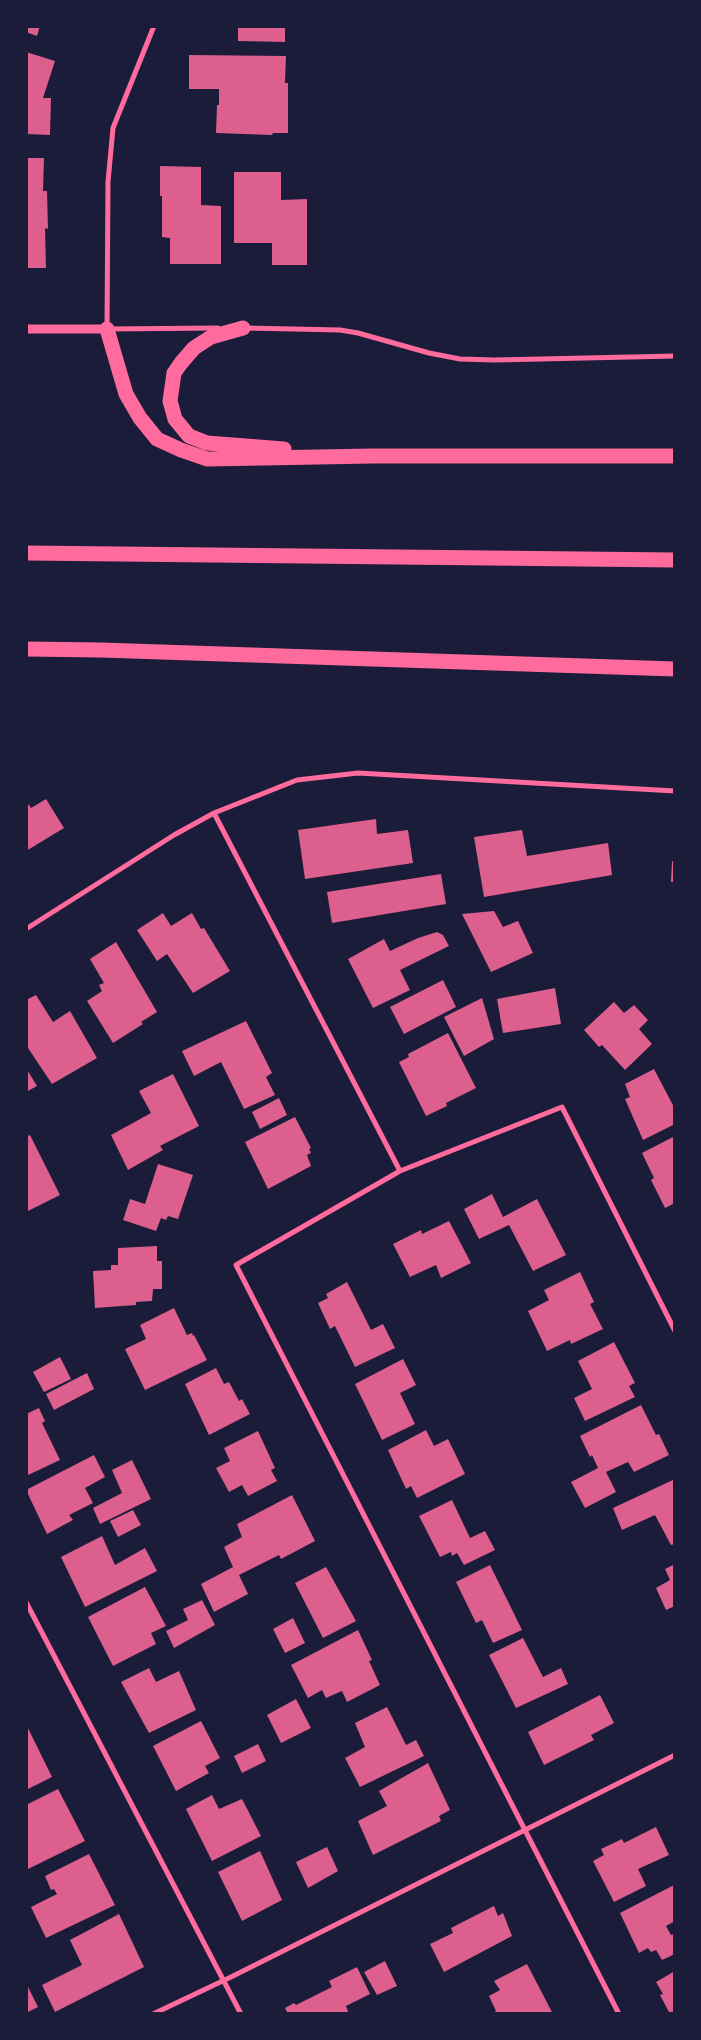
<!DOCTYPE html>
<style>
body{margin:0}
#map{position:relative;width:701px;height:2040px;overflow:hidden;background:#1b1b3a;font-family:"Public Sans",sans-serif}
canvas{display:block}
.frame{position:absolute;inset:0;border:28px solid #1b1b3a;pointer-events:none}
</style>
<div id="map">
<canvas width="701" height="2040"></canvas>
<div class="frame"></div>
</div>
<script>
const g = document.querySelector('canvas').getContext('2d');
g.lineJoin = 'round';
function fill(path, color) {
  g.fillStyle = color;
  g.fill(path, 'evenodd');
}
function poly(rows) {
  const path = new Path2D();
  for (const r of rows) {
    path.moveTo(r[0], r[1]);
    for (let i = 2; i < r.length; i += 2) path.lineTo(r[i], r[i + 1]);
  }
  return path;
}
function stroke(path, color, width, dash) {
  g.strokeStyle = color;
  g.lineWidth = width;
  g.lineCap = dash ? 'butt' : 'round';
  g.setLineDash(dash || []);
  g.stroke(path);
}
fill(poly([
 [26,26,40,26,37,36,26,32],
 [238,26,285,26,285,42,238,41],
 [26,52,55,61,43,98,51,98,50,135,26,134],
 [189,55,286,56,285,83,288,83,288,133,273,133,272,135,216,133,217,105,219,105,219,89,189,89],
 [26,158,44,158,43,191,47,191,48,229,45,228,46,268,26,268],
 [160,166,201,167,201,205,221,206,221,264,170,264,170,238,162,237,162,196,160,196],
 [234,172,281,172,281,200,307,199,307,265,272,265,272,243,234,243],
 [46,799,64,828,26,851,26,801,31,808],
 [376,819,377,834,408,830,413,863,305,879,298,830],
 [522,830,527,856,608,843,612,875,484,897,474,837],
 [672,861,675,861,675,882,671,882],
 [441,874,446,904,332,923,327,892],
 [494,911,503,927,518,921,533,953,491,972,462,914],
 [163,913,171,926,192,913,201,929,204,928,230,971,193,993,167,954,157,961,137,930],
 [437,932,443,935,449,946,400,970,410,990,373,1008,348,959,384,939,390,951,418,938],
 [116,942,157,1012,141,1022,143,1024,113,1043,87,1001,102,991,99,985,104,983,90,959],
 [443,980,456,1007,404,1034,390,1007],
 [555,988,561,1024,503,1033,497,999],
 [36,995,53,1022,70,1011,97,1058,52,1084,26,1045,26,1000],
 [482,998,494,1039,464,1056,444,1017],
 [614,1002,624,1013,634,1005,648,1020,639,1029,652,1044,625,1070,602,1045,599,1047,584,1030],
 [246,1021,272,1073,266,1077,275,1095,244,1109,221,1062,194,1076,182,1051],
 [448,1033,476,1088,446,1103,447,1106,426,1116,399,1062,409,1057,408,1054],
 [26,1068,37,1086,26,1092],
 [654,1069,675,1109,675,1124,643,1140,625,1099,630,1097,625,1084],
 [173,1074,199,1126,160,1146,163,1150,128,1170,111,1135,151,1113,139,1091],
 [279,1098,287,1115,260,1129,252,1112],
 [295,1117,311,1148,309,1149,311,1153,307,1155,311,1166,268,1189,245,1142],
 [30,1135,60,1195,26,1212,26,1137],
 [673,1137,675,1141,675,1203,665,1208,651,1180,654,1178,642,1153],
 [158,1164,193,1175,178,1219,168,1216,166,1220,161,1218,156,1231,123,1220,130,1199,145,1204],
 [492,1194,503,1217,537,1199,566,1255,533,1271,509,1225,479,1239,464,1209],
 [449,1221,471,1263,441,1278,436,1265,410,1277,393,1244,421,1230,422,1234],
 [157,1246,157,1261,162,1261,162,1289,153,1289,152,1301,136,1302,136,1305,95,1308,93,1271,111,1270,111,1265,118,1265,118,1248],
 [580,1272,594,1302,590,1304,603,1329,571,1344,570,1340,547,1351,528,1311,549,1300,544,1290],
 [347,1282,371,1330,383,1324,395,1348,355,1367,335,1326,330,1329,318,1303,328,1298,326,1294],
 [174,1308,187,1335,192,1333,193,1336,194,1335,207,1360,145,1390,125,1349,146,1339,140,1325],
 [614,1342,635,1383,629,1386,635,1397,585,1421,574,1398,592,1389,578,1361],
 [60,1357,71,1379,44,1392,33,1372],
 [403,1359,416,1385,400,1393,415,1424,382,1440,355,1384],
 [216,1368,224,1384,229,1382,239,1401,242,1399,250,1414,209,1435,185,1384],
 [87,1373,94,1389,54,1410,46,1394],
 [641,1405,656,1435,659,1434,669,1455,634,1472,628,1462,606,1472,616,1492,585,1508,571,1482,598,1468,592,1455,590,1457,580,1436],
 [39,1408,45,1421,42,1423,60,1460,26,1476,26,1414],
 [426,1430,434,1446,448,1439,465,1474,417,1498,411,1486,406,1489,388,1450],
 [258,1431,275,1468,271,1470,277,1481,248,1496,242,1485,229,1492,216,1468,230,1461,224,1448],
 [94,1455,105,1477,85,1488,93,1503,69,1515,73,1520,47,1534,26,1490],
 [132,1460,151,1499,100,1524,93,1508,122,1493,112,1470],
 [675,1479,675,1544,671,1545,655,1515,622,1530,613,1508],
 [292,1495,315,1541,281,1559,279,1555,239,1575,248,1594,214,1612,201,1584,233,1567,224,1547,242,1537,237,1524],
 [452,1500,470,1538,485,1531,495,1550,464,1565,457,1553,452,1556,451,1552,440,1557,419,1516],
 [133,1510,141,1525,118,1537,110,1521],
 [102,1536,115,1565,145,1548,157,1571,85,1607,61,1557],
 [675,1564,675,1606,666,1610,656,1588,670,1580,665,1569],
 [490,1565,522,1630,493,1643,482,1620,476,1623,456,1582],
 [326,1567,356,1621,323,1638,295,1583],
 [145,1587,166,1626,151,1633,156,1644,113,1666,88,1617],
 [202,1600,215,1625,174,1648,166,1631,188,1620,183,1609],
 [293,1618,305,1643,285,1653,273,1629],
 [358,1630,372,1660,369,1661,380,1685,347,1702,342,1691,326,1698,322,1690,308,1698,291,1665],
 [523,1638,543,1677,561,1668,568,1684,516,1708,489,1655],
 [149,1668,156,1682,179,1671,196,1710,149,1733,121,1682],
 [600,1695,614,1723,591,1735,594,1740,544,1765,528,1732],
 [296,1699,311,1728,281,1743,267,1715],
 [387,1707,406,1745,416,1740,424,1756,360,1787,345,1758,365,1747,355,1723],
 [201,1721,220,1758,205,1766,209,1773,176,1791,153,1746],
 [26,1724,52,1777,26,1790],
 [258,1744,266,1761,242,1773,234,1756],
 [428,1763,450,1810,439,1816,441,1821,373,1855,358,1821,387,1806,379,1791],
 [58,1789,85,1841,26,1870,26,1805],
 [212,1795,219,1809,242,1799,261,1836,212,1861,186,1809],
 [656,1827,669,1855,638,1869,646,1886,614,1902,593,1861,604,1855,601,1849,622,1839,624,1843],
 [327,1847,338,1871,308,1888,296,1862],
 [260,1851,282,1900,242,1921,218,1872],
 [89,1854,115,1905,46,1938,31,1907,57,1894,54,1889,51,1890,45,1876],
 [674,1885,675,1921,666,1926,671,1935,675,1933,675,1954,662,1960,656,1950,651,1952,648,1948,639,1953,620,1913],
 [494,1906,498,1916,503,1913,512,1936,444,1972,430,1944,453,1933,451,1928],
 [119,1914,144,1967,55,2012,42,1985,82,1965,70,1940],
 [385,1961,397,1986,377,1995,364,1972],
 [527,1964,553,2014,491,2014,496,2011,489,1996,500,1990,494,1981],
 [357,1967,370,1994,346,2006,349,2014,288,2014,285,2008,294,2003,296,2005,332,1987,329,1981],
 [675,1971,675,2014,670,2014,660,1995,663,1994,656,1982],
 [26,1983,38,2007,26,2013]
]), '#dd5f8e');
stroke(poly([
 [154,26,113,128,108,182,107,329,218,328],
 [244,328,340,330,358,333,429,353,460,359,495,360,675,356],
 [214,813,400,1171],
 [26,929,174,835,214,813,297,780,358,773,675,791],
 [26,1602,241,2014],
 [153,2014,231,1977,675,1755],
 [619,2014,236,1265,400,1171,562,1107,675,1331]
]), '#ff6b9d', 5);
stroke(poly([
 [26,329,107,329]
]), '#ff6b9d', 9);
stroke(poly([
 [243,328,211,337,194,348,181,363,174,373,170,401,175,419,189,436,207,443,284,449],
 [107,329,126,394,140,418,157,439,181,450,207,459,373,456,675,456],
 [26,553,675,560],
 [26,649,101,650,675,669]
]), '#ff6b9d', 15);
</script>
